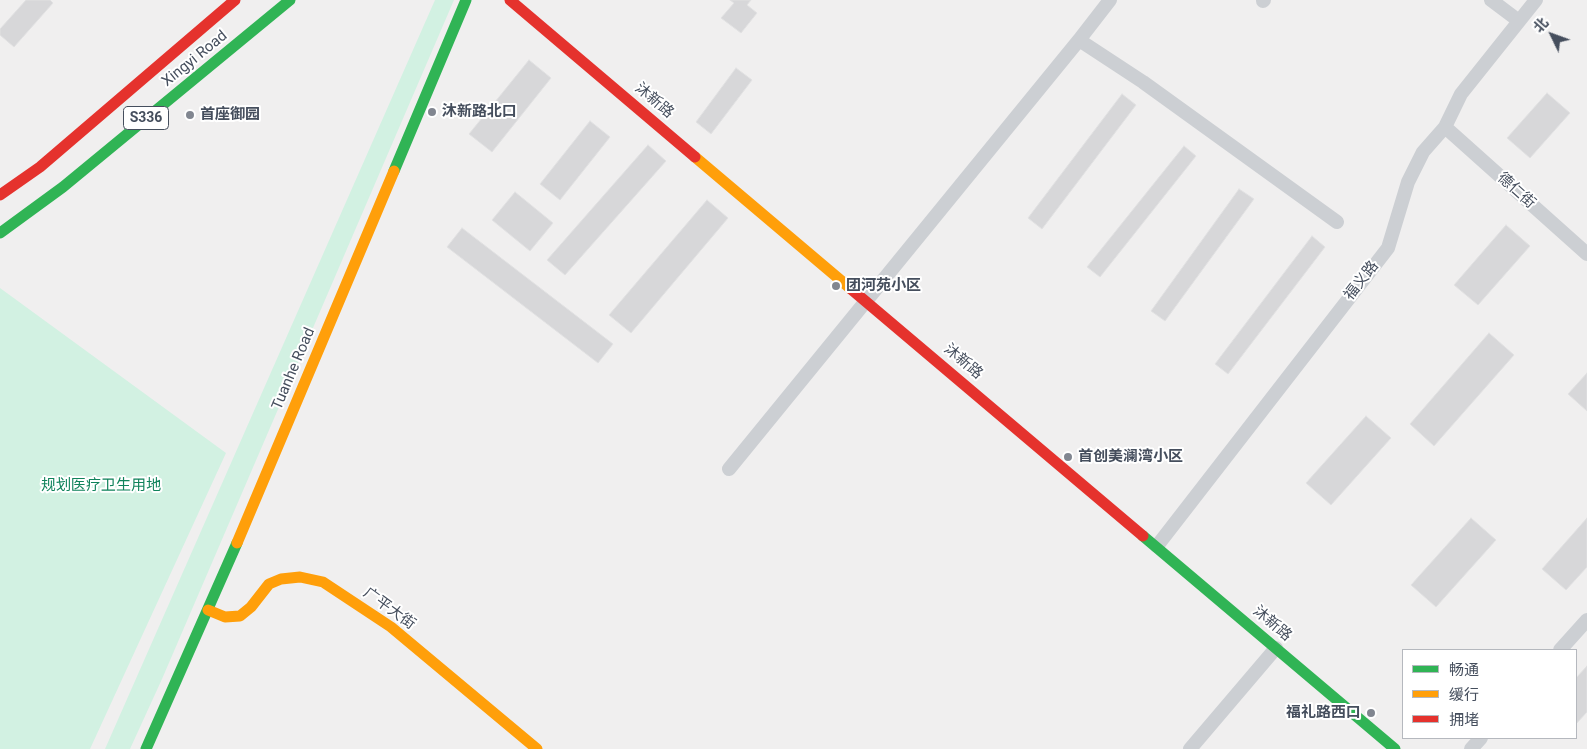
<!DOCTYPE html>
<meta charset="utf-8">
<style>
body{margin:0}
#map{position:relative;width:1587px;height:749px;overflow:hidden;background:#f0efef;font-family:Roboto,"Noto Sans SC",sans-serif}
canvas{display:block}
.legend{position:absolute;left:1402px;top:649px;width:175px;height:90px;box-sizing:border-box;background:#fff;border:1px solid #b5b8be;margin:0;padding:6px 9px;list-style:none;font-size:15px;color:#454e5d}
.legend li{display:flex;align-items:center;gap:10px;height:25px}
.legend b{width:25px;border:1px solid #b5b8be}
.north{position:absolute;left:1527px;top:10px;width:50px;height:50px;-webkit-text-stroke:4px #fff;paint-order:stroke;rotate:312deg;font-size:14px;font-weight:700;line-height:20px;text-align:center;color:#454e5d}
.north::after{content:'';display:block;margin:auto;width:18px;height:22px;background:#454e5d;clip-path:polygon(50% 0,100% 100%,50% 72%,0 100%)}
</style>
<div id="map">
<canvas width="1587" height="749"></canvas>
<ul class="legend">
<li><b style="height:6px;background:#30b455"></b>畅通</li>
<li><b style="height:6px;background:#ff9f0a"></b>缓行</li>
<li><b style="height:6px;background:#e5322d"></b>拥堵</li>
</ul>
<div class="north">北</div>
</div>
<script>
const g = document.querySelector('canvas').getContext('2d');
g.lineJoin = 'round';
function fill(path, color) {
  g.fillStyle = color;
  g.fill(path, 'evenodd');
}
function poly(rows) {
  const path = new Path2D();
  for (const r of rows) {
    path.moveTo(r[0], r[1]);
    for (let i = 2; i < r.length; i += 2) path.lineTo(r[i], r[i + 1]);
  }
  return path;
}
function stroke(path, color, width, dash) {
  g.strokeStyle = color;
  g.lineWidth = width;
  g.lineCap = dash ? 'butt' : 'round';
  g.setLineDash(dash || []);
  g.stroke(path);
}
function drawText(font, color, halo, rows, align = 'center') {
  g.font = font + ' Roboto,"Noto Sans SC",sans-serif';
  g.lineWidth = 4;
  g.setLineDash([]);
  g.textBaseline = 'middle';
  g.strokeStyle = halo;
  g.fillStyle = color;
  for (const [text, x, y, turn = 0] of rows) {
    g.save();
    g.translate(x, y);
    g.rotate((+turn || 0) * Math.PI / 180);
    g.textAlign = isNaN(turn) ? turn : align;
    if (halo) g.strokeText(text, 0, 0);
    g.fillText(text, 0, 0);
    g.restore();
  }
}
fill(poly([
 [435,0,454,0,162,679,130,749,105,749],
 [0,288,226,453,90,749,0,749]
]), '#d2f1e2');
const building = poly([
 [26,0,50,0,53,3,14,47,0,35,0,29,26,0],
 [730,0,751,0,747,5,757,13,741,33,721,18,734,3,730,0],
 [529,60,551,78,492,152,469,134,529,60],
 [736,68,752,80,711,134,696,122,736,68],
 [1547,93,1570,113,1530,158,1507,138,1547,93],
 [1122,94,1136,105,1042,229,1028,218,1122,94],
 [590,121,610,137,560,200,540,184,590,121],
 [648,145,666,161,565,275,547,260,648,145],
 [1184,146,1196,156,1100,277,1087,267,1184,146],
 [1239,189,1254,199,1165,321,1151,311,1239,189],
 [515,192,553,223,530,251,492,220,515,192],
 [707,200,728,218,631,333,609,315,707,200],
 [1506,225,1530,246,1478,305,1454,285,1506,225],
 [462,228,613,344,598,363,447,247,462,228],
 [1312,236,1325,247,1228,374,1215,364,1312,236],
 [1489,333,1514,355,1434,446,1410,424,1489,333],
 [1587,373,1587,411,1568,394,1587,373],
 [1366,416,1391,438,1331,505,1306,483,1366,416],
 [1471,518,1496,540,1436,607,1411,585,1471,518],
 [1587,518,1587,567,1566,590,1542,569,1587,518],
 [1587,666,1587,712,1576,724,1576,678,1587,666]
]);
fill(building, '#d7d7d9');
stroke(building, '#e1e1e2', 1);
stroke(poly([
 [1110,0,1079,40,1143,82,1337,222],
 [1491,0,1519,21],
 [1263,1,1264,0],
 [1445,127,1587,254],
 [729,469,1079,40],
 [1157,546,1388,248,1408,182,1423,152,1445,127,1461,94,1536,0],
 [1560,650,1587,620],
 [1190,749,1276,648],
 [1471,749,1481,738]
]), '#cccfd3', 14);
stroke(poly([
 [394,171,466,0],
 [0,233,63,187,290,0],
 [1143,536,1395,749],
 [146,749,237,543]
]), '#30b455', 11);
stroke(poly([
 [695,157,851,289],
 [237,543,394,171],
 [208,610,225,617,240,616,251,607,269,584,281,579,300,577,323,582,391,627,537,749]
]), '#ff9f0a', 11);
stroke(poly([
 [510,0,695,157],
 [0,195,40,167,235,0],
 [851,289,1143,536]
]), '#e5322d', 11);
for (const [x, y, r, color] of [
 [432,112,5,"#818690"],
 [190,115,5,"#818690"],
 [836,286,5,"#818690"],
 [1068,457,5,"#818690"],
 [1371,713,5,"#818690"]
]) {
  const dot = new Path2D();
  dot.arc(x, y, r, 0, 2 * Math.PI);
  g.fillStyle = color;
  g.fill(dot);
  stroke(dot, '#fff', 2);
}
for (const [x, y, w] of [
 [146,118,45]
]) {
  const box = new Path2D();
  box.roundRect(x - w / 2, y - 11.5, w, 23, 4);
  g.fillStyle = '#fff';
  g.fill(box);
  stroke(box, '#454e5d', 1);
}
drawText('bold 14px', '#454e5d', null, [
 ["S336",146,118]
]);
drawText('15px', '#454e5d', '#fff', [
 ["Xingyi Road",195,59,-39],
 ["沐新路",654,101,40],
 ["德仁街",1516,191,42],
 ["福义路",1362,281,-52],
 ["沐新路",963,362,40],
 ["Tuanhe Road",294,369,-67],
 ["广平大街",389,609,36],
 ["沐新路",1272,624,40]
]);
drawText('bold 15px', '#454e5d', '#fff', [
 ["沐新路北口",442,112],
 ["首座御园",200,115],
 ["团河苑小区",846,286],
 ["首创美澜湾小区",1078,457],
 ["福礼路西口",1361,713,"right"]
], 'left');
drawText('15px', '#10835b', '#fff', [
 ["规划医疗卫生用地",101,486]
]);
</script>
